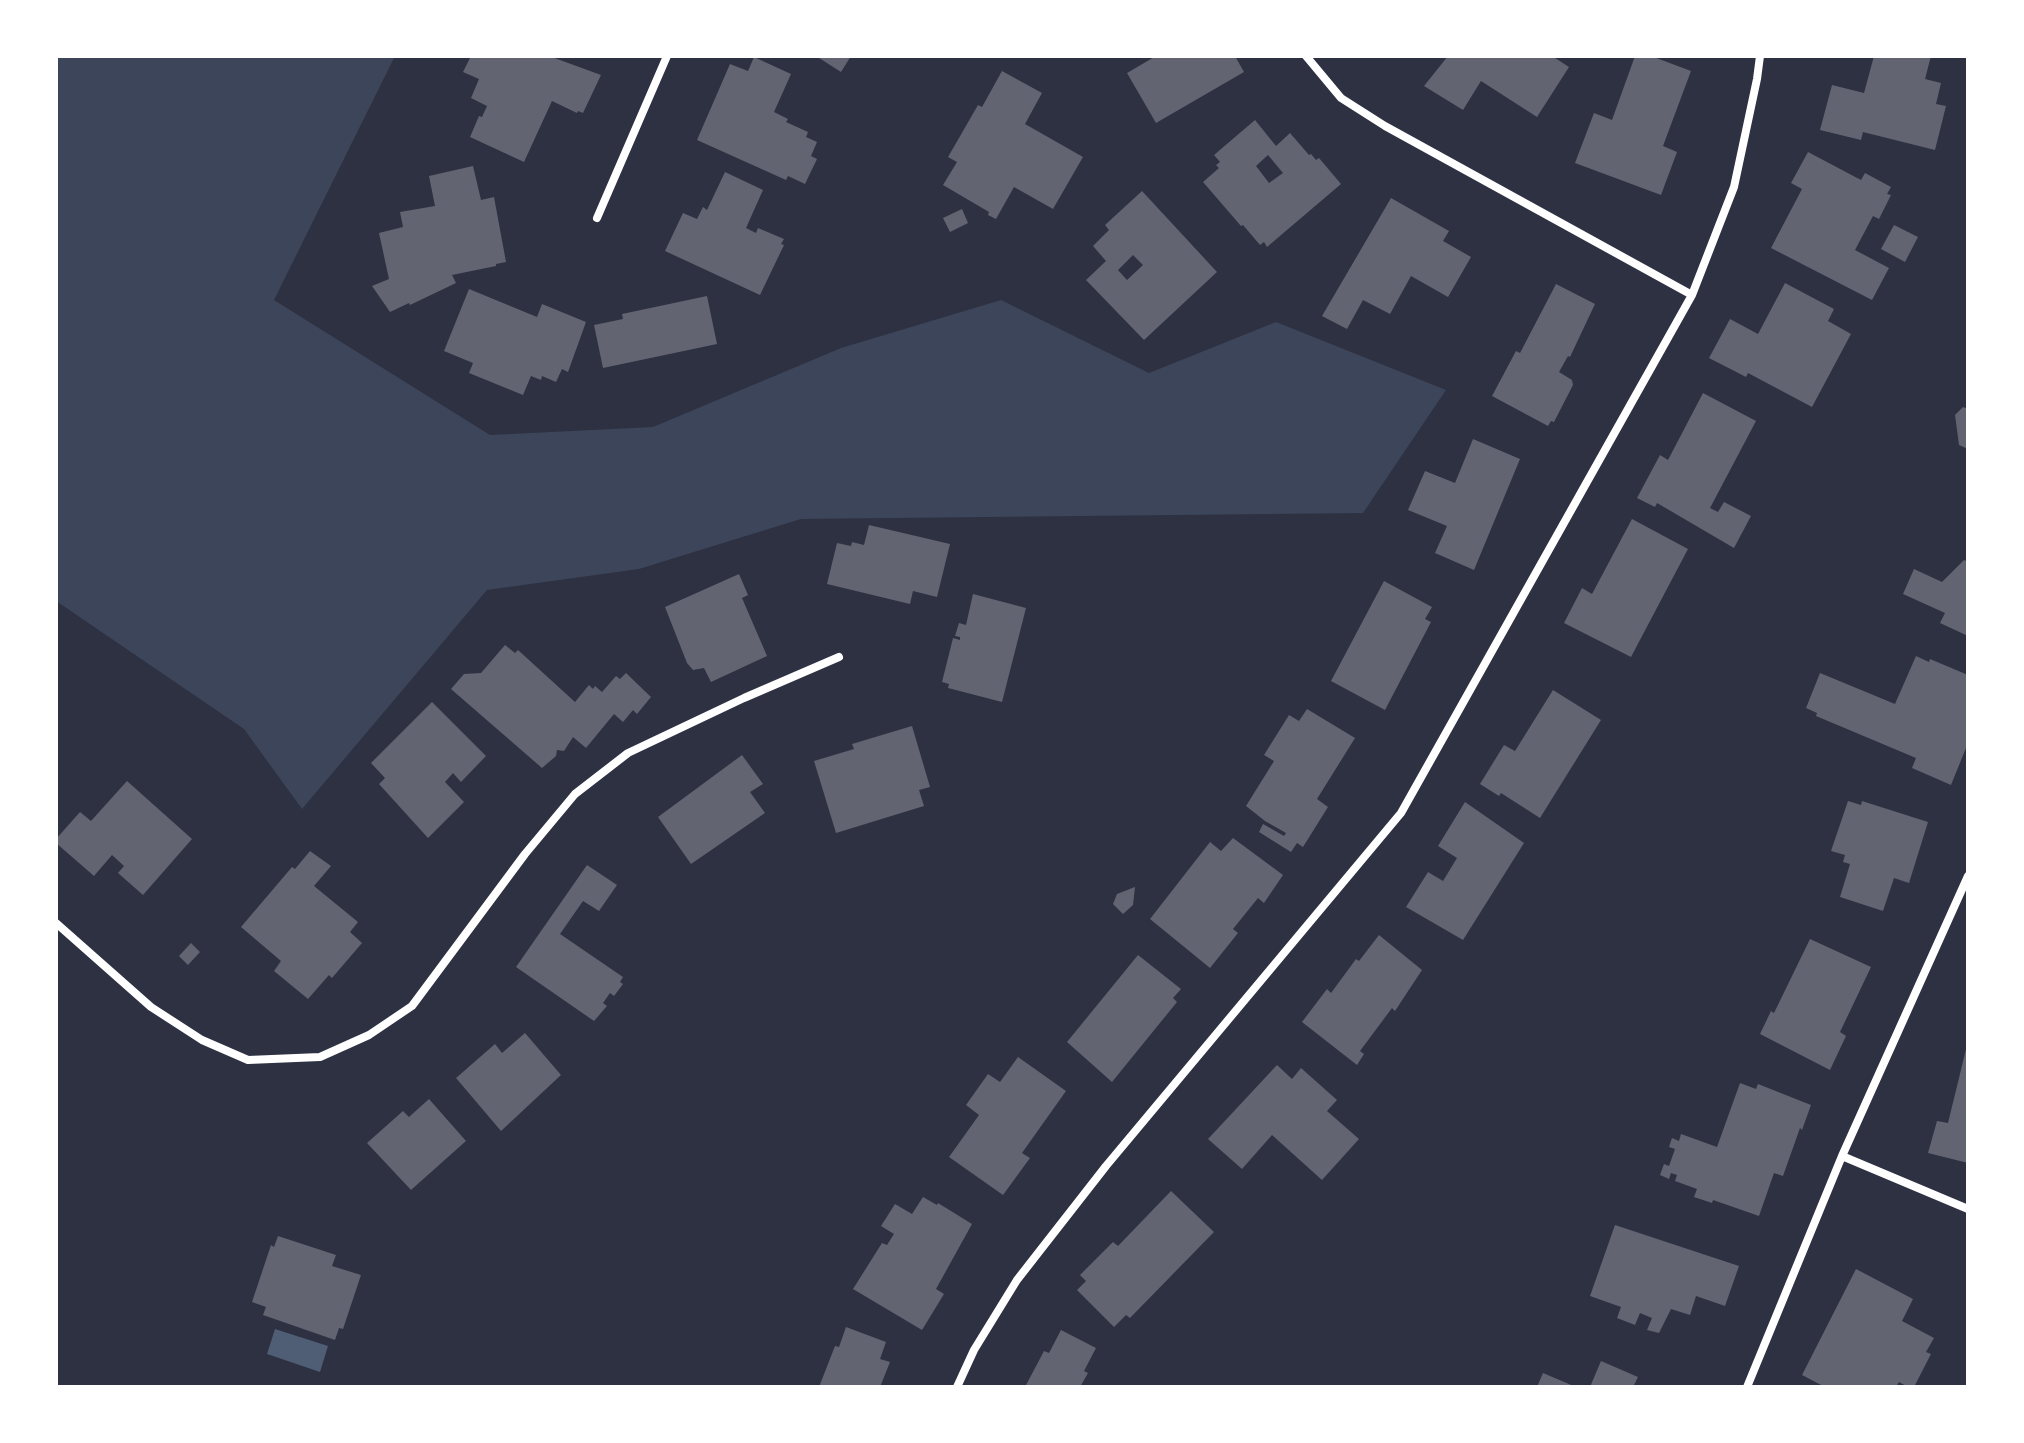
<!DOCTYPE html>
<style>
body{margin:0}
#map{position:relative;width:2024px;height:1443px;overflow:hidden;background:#2d3142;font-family:Barlow,sans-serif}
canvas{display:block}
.frame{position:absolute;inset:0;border:58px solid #fff;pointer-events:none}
</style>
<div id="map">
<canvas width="2024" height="1443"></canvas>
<div class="frame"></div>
</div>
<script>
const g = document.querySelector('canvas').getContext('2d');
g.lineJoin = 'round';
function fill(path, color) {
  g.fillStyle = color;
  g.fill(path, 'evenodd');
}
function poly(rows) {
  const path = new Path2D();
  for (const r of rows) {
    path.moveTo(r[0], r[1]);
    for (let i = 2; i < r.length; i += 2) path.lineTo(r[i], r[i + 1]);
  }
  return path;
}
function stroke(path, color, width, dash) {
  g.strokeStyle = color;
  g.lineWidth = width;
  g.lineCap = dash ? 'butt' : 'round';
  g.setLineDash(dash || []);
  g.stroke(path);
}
fill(poly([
 [56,56,395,56,274,300,490,435,653,427,841,348,1001,300,1149,373,1276,322,1446,390,1363,513,801,519,639,569,487,590,302,809,244,729,56,601]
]), '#3c4559');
fill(poly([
 [275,1329,328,1346,320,1372,267,1354]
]), '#4f5d75');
fill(poly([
 [471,56,549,56,601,75,583,113,578,111,577,113,552,101,524,162,470,137,479,116,482,117,487,106,471,98,479,79,463,72],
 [816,56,851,56,841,72],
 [1156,56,1235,56,1244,72,1156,123,1127,73],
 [1448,56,1552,56,1569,67,1537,117,1481,81,1463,110,1424,86],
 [1635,56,1651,56,1691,71,1663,146,1677,152,1661,195,1575,163,1594,113,1612,120],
 [1874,56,1931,56,1925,79,1941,83,1936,104,1946,106,1935,150,1863,132,1861,140,1820,130,1832,85,1864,93],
 [754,57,791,74,774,112,788,119,786,122,808,132,806,137,817,142,811,156,817,159,805,184,788,176,786,180,697,140,730,64,748,71],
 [1002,71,1042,93,1025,124,1083,157,1053,209,1014,187,996,219,988,215,989,212,943,185,957,162,948,157,978,105,982,107],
 [1255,120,1276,146,1290,133,1309,155,1311,154,1316,160,1319,158,1341,184,1267,247,1264,242,1260,245,1243,225,1241,226,1203,182,1219,168,1216,165,1220,162,1214,155],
 [1268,155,1283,173,1269,183,1256,166],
 [1808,152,1861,180,1865,173,1891,187,1887,194,1891,195,1879,219,1873,216,1855,250,1889,268,1872,300,1771,248,1802,189,1791,183],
 [473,166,481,200,494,197,506,262,496,264,496,266,452,275,456,283,410,305,409,303,390,312,372,286,389,279,379,233,403,227,400,212,435,206,429,176],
 [725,172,763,190,746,228,756,233,758,228,784,239,781,244,784,245,760,295,665,251,683,213,697,219,703,207,707,210],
 [1142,191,1217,272,1144,340,1086,280,1106,261,1093,246,1109,230,1105,225],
 [1133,255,1143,265,1127,280,1118,270],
 [1391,198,1449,231,1443,241,1471,257,1448,297,1411,276,1390,314,1363,300,1347,329,1322,316],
 [962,209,968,223,950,232,943,218],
 [1894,225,1918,237,1905,262,1881,249],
 [1785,283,1834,309,1828,321,1851,334,1812,407,1748,373,1746,377,1709,358,1730,319,1758,334],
 [1556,284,1595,304,1570,357,1568,356,1559,372,1572,380,1573,385,1554,422,1551,421,1548,426,1492,396,1516,351,1520,353],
 [469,289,537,317,542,304,586,322,568,372,562,369,556,382,542,376,541,380,531,376,523,395,469,373,473,363,444,351],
 [707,296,717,344,603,368,594,325,623,319,622,314],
 [1703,393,1756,421,1710,508,1718,512,1724,502,1751,516,1734,548,1657,503,1655,507,1637,498,1660,455,1668,460],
 [1963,407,1968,409,1968,449,1959,445,1955,415],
 [1473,439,1520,459,1474,570,1435,553,1447,526,1408,510,1425,471,1455,483],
 [1632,519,1688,549,1631,657,1564,623,1582,588,1592,594],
 [869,525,950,544,937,597,913,591,910,604,827,584,837,543,851,546,852,542,864,545],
 [1964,560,1968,562,1968,636,1940,623,1945,613,1903,594,1914,569,1942,582],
 [739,574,748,595,742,598,767,656,711,682,704,668,693,670,687,663,665,607],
 [1384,581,1432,607,1425,619,1431,622,1385,710,1331,681],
 [973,594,1026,608,1002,702,948,688,949,684,942,682,953,638,960,640,960,637,955,636,959,623,966,625],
 [505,645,515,653,518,650,575,702,589,685,593,689,595,686,602,692,616,676,620,679,626,673,651,697,637,714,633,710,623,722,614,714,586,748,573,737,564,751,557,750,556,756,542,768,451,689,464,674,481,673],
 [1916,656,1929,662,1930,659,1968,675,1968,743,1951,785,1912,768,1916,758,1816,716,1817,713,1806,708,1820,673,1895,704],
 [1553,690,1601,720,1540,818,1501,793,1499,796,1480,784,1504,745,1515,751],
 [432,702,486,756,461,782,453,773,445,782,464,802,428,838,379,784,385,778,371,763],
 [1307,709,1355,738,1317,799,1328,807,1303,847,1297,843,1291,852,1259,832,1263,824,1284,836,1286,833,1265,821,1246,806,1274,761,1264,755,1289,715,1299,721],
 [912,726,930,787,919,790,924,806,836,833,814,761,854,749,852,744],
 [742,755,763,784,750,792,765,813,691,864,658,817],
 [127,781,192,839,143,895,118,873,124,866,112,855,94,876,56,843,56,839,80,812,91,821],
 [1848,801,1861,805,1862,801,1928,822,1909,883,1894,878,1883,911,1840,897,1850,864,1843,862,1845,855,1831,851],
 [1465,802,1524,843,1463,940,1406,907,1428,872,1443,881,1457,858,1438,846],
 [1233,838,1283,875,1264,903,1258,898,1233,929,1238,933,1210,968,1150,919,1210,842,1221,851],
 [310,851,331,866,314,886,358,922,350,932,362,943,332,978,329,975,308,999,274,971,281,961,241,927,292,867,295,869],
 [587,865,617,885,599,911,583,901,560,934,623,977,620,982,623,984,614,996,610,993,603,1003,607,1006,594,1021,516,967],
 [1135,887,1133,905,1123,914,1113,904,1117,894],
 [1379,935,1422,970,1395,1011,1392,1008,1360,1051,1364,1054,1357,1065,1302,1022,1327,989,1331,993,1356,959,1359,961],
 [1810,939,1871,967,1840,1032,1846,1036,1830,1070,1760,1034,1771,1011,1774,1013],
 [191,943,200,952,188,965,179,956],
 [1138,955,1181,989,1173,998,1177,1002,1112,1082,1067,1042],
 [525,1033,561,1075,501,1131,456,1078,495,1044,502,1053],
 [1967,1045,1968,1045,1968,1163,1928,1153,1937,1121,1948,1123],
 [1018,1057,1066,1091,1022,1153,1030,1158,1003,1195,949,1157,979,1115,966,1105,988,1074,1000,1082],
 [1277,1065,1292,1079,1301,1068,1337,1100,1327,1111,1359,1139,1322,1180,1272,1135,1242,1169,1208,1139],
 [1740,1083,1756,1089,1758,1084,1811,1105,1802,1130,1800,1128,1783,1176,1774,1173,1759,1216,1713,1200,1712,1203,1694,1197,1697,1189,1675,1181,1677,1175,1671,1173,1669,1179,1660,1175,1664,1164,1669,1166,1675,1149,1669,1147,1672,1138,1679,1141,1681,1134,1717,1147],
 [429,1099,466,1141,411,1190,367,1143,403,1111,409,1117],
 [1171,1191,1214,1232,1130,1318,1126,1315,1114,1327,1077,1290,1086,1281,1080,1275,1113,1242,1118,1246],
 [923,1197,937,1205,938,1203,972,1224,936,1289,944,1294,922,1330,853,1289,882,1243,887,1245,894,1234,881,1226,895,1204,912,1214],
 [1615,1225,1739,1266,1725,1306,1696,1296,1690,1315,1671,1309,1659,1333,1647,1330,1652,1318,1640,1313,1635,1325,1617,1318,1621,1307,1590,1296],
 [278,1236,336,1255,332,1266,361,1275,343,1329,339,1328,335,1340,263,1315,266,1307,252,1302,271,1245,274,1247],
 [1856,1269,1913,1299,1902,1321,1934,1338,1926,1352,1931,1354,1914,1387,1908,1387,1899,1382,1896,1387,1825,1387,1802,1375],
 [846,1327,886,1342,880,1359,890,1362,880,1387,819,1387,835,1346,839,1347],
 [1061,1330,1096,1348,1084,1371,1088,1373,1080,1387,1025,1387,1044,1351,1049,1353],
 [1601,1361,1638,1377,1633,1387,1590,1387],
 [1543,1373,1576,1387,1537,1387]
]), '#626471');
stroke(poly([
 [1306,56,1341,98,1385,126,1692,295],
 [597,218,667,56],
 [56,923,151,1007,202,1040,248,1060,320,1057,369,1035,412,1006,525,854,575,794,628,753,744,698,839,657],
 [1842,1156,1968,1209],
 [957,1387,974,1350,1017,1280,1106,1166,1401,813,1692,295,1734,187,1757,79,1760,56],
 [1747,1387,1842,1156,1968,876]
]), '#fff', 8);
</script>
